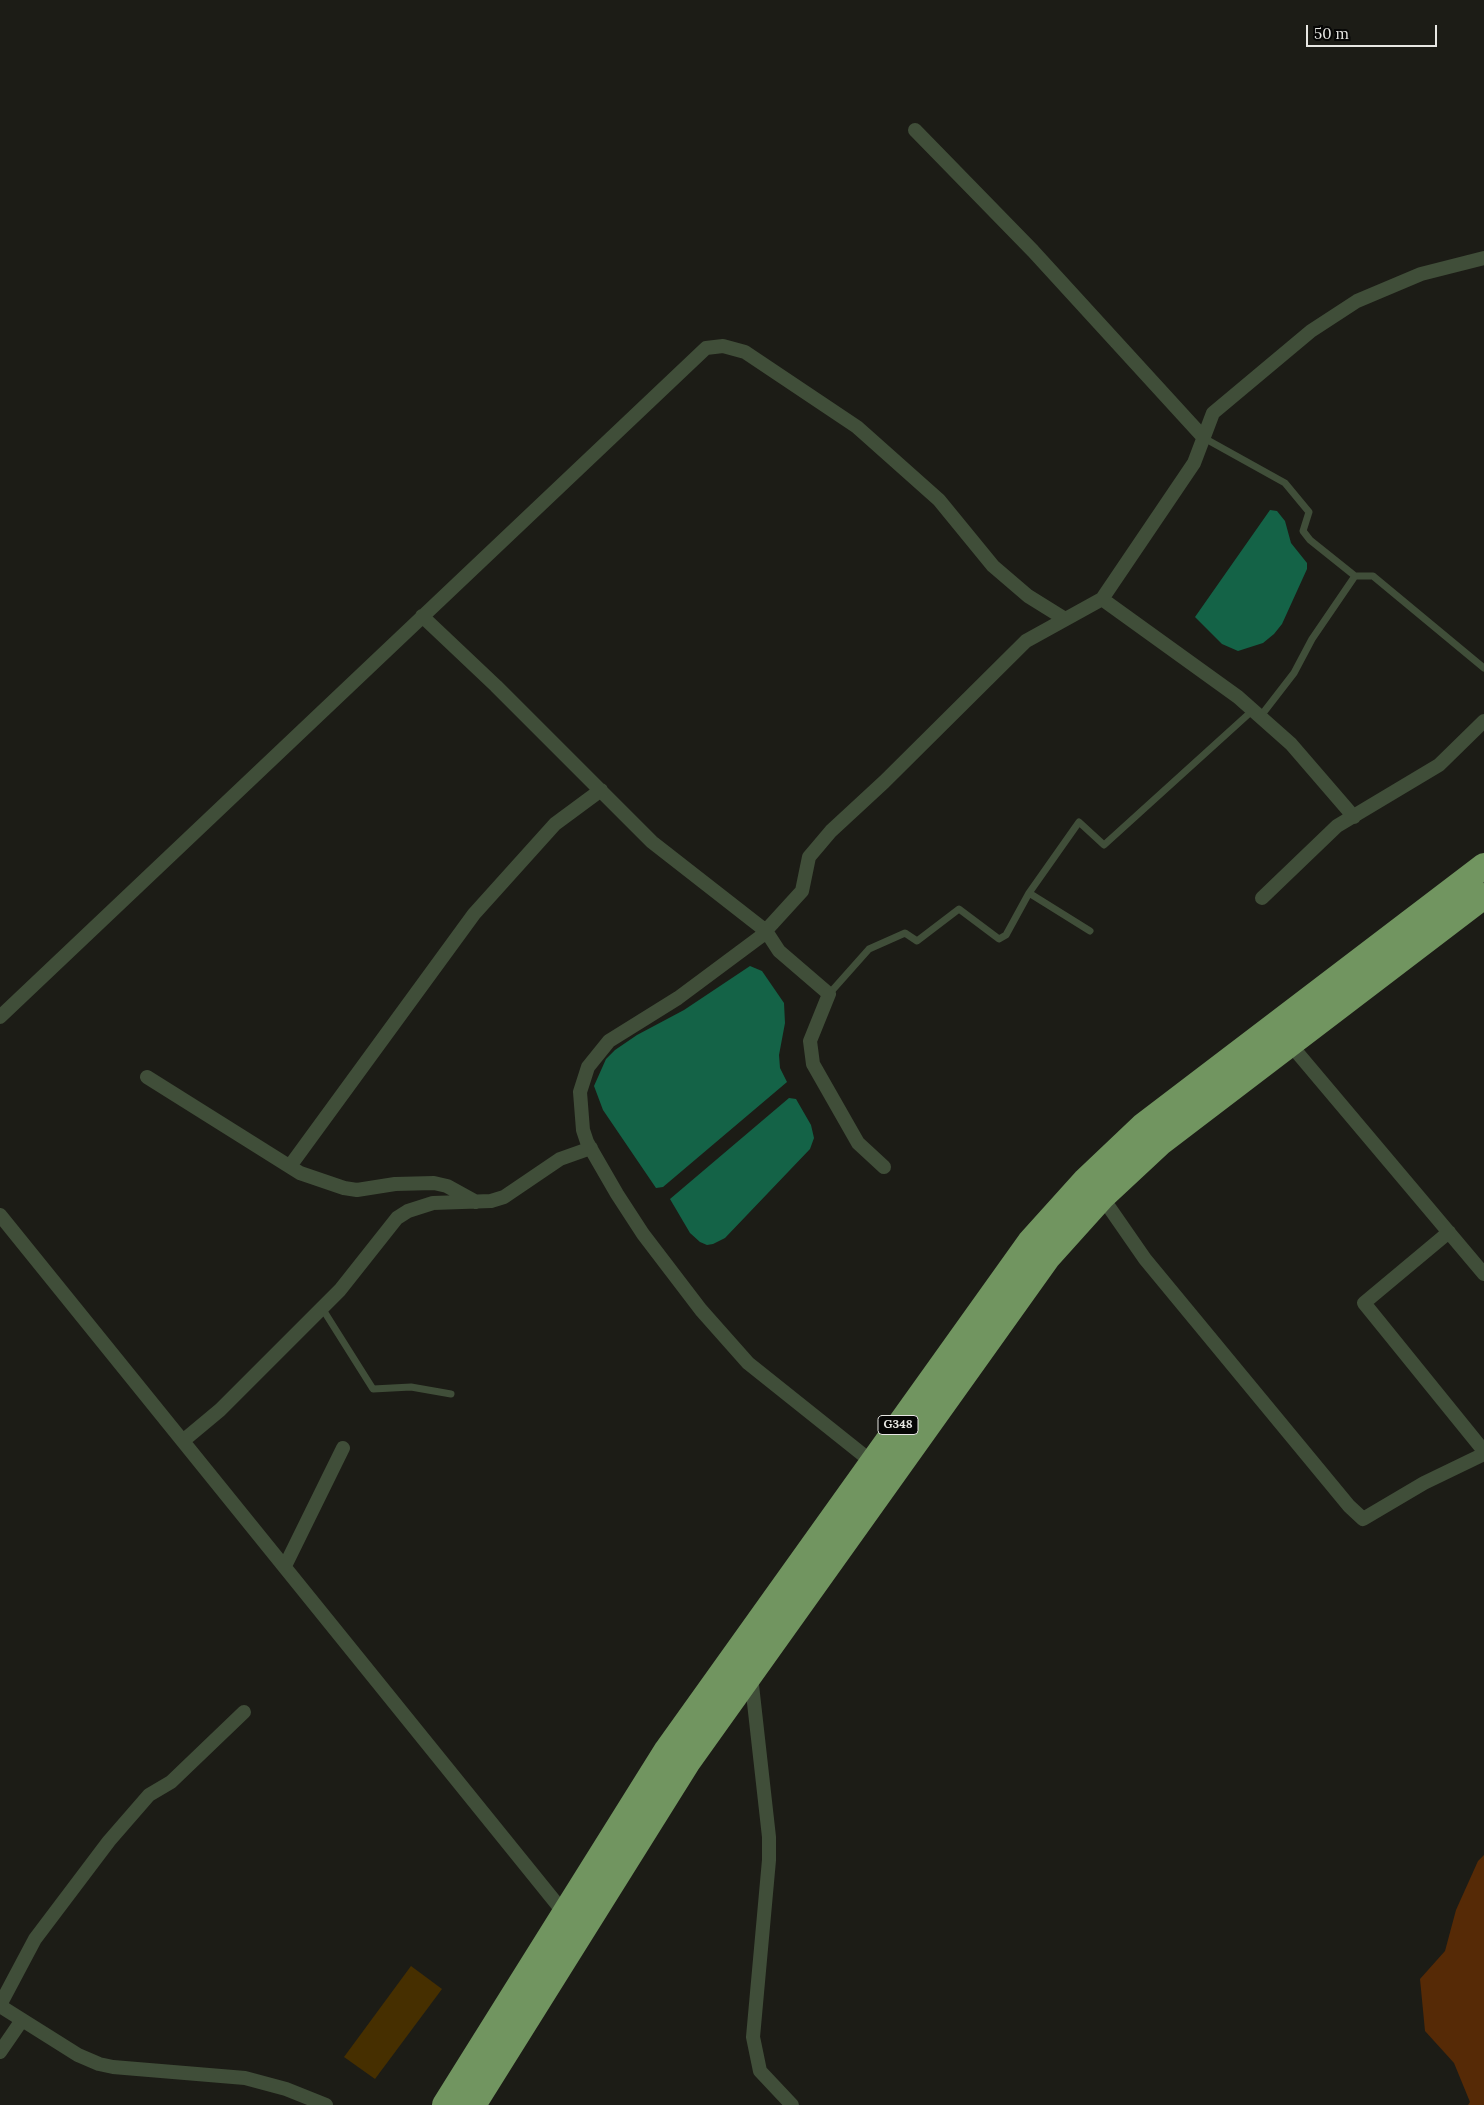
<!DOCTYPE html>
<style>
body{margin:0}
#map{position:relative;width:1484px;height:2105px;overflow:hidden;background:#1c1c16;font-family:Lora,serif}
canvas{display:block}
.scale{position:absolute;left:1306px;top:25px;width:131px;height:22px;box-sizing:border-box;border:2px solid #e7e7e3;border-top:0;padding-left:6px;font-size:15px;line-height:18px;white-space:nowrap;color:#e7e7e3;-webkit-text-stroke:4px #060605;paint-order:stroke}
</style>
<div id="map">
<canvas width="1484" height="2105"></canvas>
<div class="scale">50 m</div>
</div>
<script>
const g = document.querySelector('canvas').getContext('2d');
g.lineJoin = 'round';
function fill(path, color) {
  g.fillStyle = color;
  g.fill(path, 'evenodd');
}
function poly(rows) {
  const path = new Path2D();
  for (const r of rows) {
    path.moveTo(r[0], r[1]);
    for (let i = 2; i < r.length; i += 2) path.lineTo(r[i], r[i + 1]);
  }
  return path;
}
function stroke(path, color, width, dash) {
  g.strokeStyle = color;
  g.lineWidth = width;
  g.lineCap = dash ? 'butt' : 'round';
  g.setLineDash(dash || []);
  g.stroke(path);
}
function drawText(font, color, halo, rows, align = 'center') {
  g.font = font + ' Lora,serif';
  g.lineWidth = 4.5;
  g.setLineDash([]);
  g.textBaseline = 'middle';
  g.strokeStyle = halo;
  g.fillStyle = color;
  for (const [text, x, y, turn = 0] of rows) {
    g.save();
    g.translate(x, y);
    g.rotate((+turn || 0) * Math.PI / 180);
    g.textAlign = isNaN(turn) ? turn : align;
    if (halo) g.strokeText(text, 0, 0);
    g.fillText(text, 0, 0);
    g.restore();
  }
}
fill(poly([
 [1484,1855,1484,2105,1468,2105,1470,2102,1454,2063,1425,2031,1420,1979,1445,1951,1456,1910,1478,1861]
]), '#562a06');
fill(poly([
 [1270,510,1277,511,1285,521,1291,543,1307,563,1307,569,1282,624,1274,634,1263,643,1238,651,1222,644,1195,617],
 [750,966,762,971,784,1003,785,1023,779,1055,780,1068,787,1082,663,1187,656,1188,603,1110,594,1086,606,1059,615,1050,637,1035,684,1010],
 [789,1098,796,1099,811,1125,814,1138,810,1149,725,1238,713,1244,707,1245,700,1242,690,1233,670,1199]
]), '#146347');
fill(poly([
 [411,1966,442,1989,375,2079,344,2057]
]), '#462f00');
stroke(poly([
 [1204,438,1285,483,1309,512,1303,531,1310,540,1355,576,1373,576,1484,668],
 [1260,717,1294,673,1312,639,1355,576],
 [1029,893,1090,931],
 [829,994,869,949,905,933,917,941,959,909,999,939,1006,935,1029,893,1079,822,1104,845,1253,710],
 [322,1308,373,1389,411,1387,451,1394]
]), '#404e39', 7);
stroke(poly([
 [915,130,1033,251,1204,438],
 [1102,599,1238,697,1291,744,1354,817],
 [422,616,496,686,652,842,766,931,779,951,829,994,810,1041,813,1064,858,1143,884,1167],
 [1262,898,1337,826,1439,765,1484,721],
 [0,1017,706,348,723,346,745,352,857,427,939,500,993,566,1028,596,1065,619],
 [1290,1044,1484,1274],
 [147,1077,300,1173,344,1188,357,1190,395,1184,434,1183,447,1186,476,1202],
 [290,1166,474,914,555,824,601,790],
 [1102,1197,1145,1259,1349,1506,1363,1519,1424,1483,1484,1454],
 [0,1215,565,1914],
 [1449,1232,1364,1303,1484,1451],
 [184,1440,220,1410,340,1290,397,1218,408,1211,433,1203,491,1201,504,1197,560,1159,591,1148],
 [872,1462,748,1363,701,1310,643,1234,617,1194,587,1142,583,1130,580,1092,588,1067,609,1041,678,998,760,937,802,891,809,857,831,831,884,782,1026,641,1102,599,1194,463,1213,413,1311,331,1357,301,1421,274,1484,258],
 [285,1566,343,1448],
 [751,1676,769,1837,769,1860,753,2037,760,2071,792,2105],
 [0,2005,35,1939,109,1841,149,1795,171,1782,244,1712],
 [0,2006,78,2055,99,2064,113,2067,245,2078,286,2089,326,2105],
 [0,2052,22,2020]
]), '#404e39', 14);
stroke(poly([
 [445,2105,667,1750,1030,1242,1085,1181,1144,1125,1484,866],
 [473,2105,687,1763,1048,1257,1102,1197,1160,1143,1484,896]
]), '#719560', 26);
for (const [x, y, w] of [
 [898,1425,40]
]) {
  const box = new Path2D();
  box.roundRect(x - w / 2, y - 9.5, w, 19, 4);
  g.fillStyle = '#060605';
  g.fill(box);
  stroke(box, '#e7e7e3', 1);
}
drawText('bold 12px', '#e7e7e3', null, [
 ["G348",898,1425]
]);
</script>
